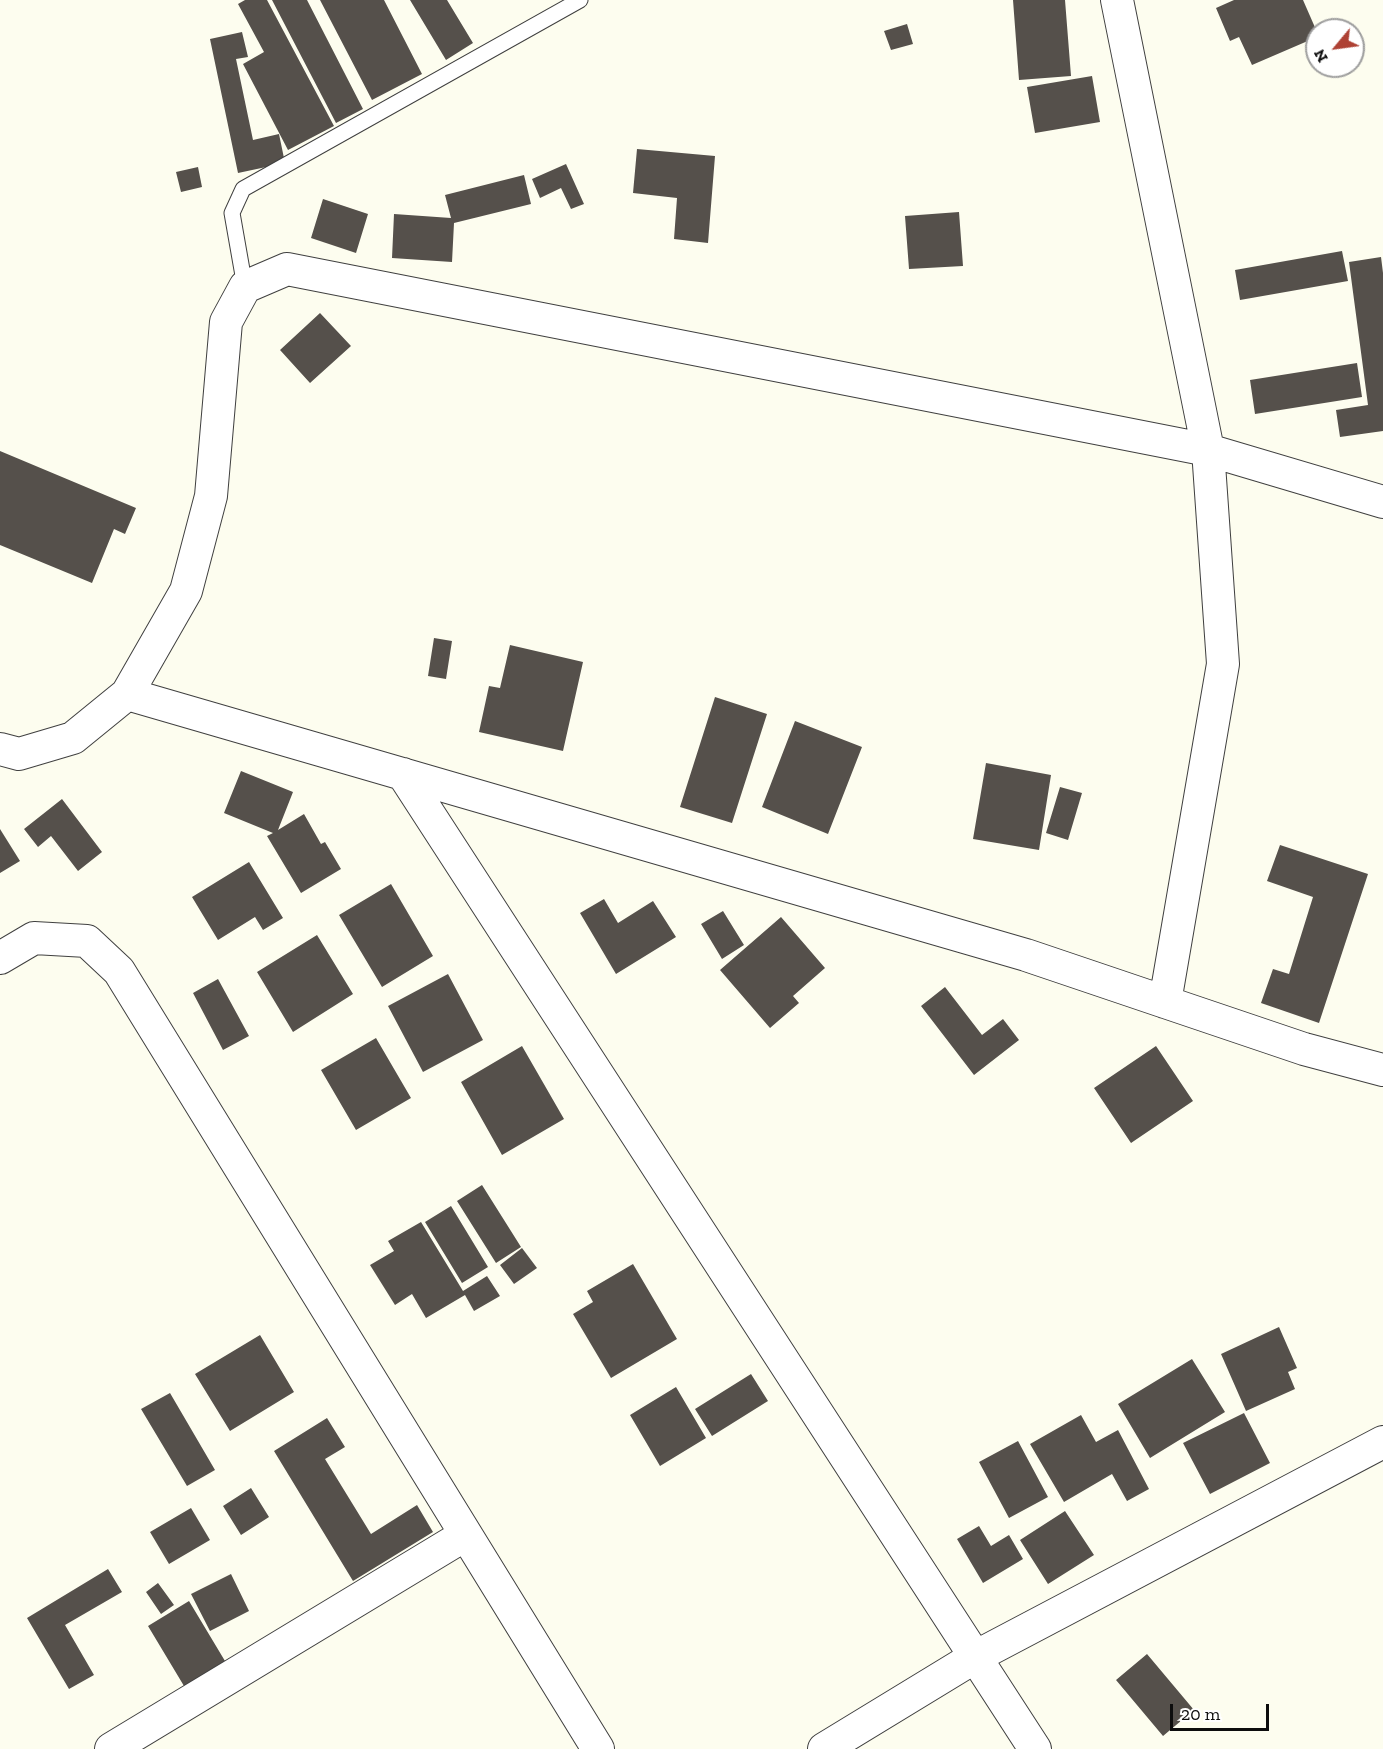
<!DOCTYPE html>
<style>
body{margin:0}
#map{position:relative;width:1383px;height:1749px;overflow:hidden;background:#fdfdef;font-family:"Zilla Slab",serif}
canvas{display:block}
.north{position:absolute;left:1305px;top:18px;width:60px;height:60px;box-sizing:border-box;background:#fff;border:2px solid #9e9e9e;border-radius:50%;rotate:241deg;font-size:16px;font-weight:700;line-height:24px;text-align:center;color:#0d0d0d}
.north::after{content:'';display:block;margin:auto;width:21px;height:27px;background:#ae4134;clip-path:polygon(50% 0,100% 100%,50% 72%,0 100%)}
.scale{position:absolute;left:1170px;top:1704px;width:99px;height:27px;box-sizing:border-box;border:3px solid #0d0d0d;border-top:0;padding-left:8px;font-size:18px;line-height:21px;white-space:nowrap;color:#0d0d0d;-webkit-text-stroke:4px #fff;paint-order:stroke}
</style>
<div id="map">
<canvas width="1383" height="1749"></canvas>
<div class="north">N</div>
<div class="scale">20 m</div>
</div>
<script>
const g = document.querySelector('canvas').getContext('2d');
g.lineJoin = 'round';
function fill(path, color) {
  g.fillStyle = color;
  g.fill(path, 'evenodd');
}
function poly(rows) {
  const path = new Path2D();
  for (const r of rows) {
    path.moveTo(r[0], r[1]);
    for (let i = 2; i < r.length; i += 2) path.lineTo(r[i], r[i + 1]);
  }
  return path;
}
function stroke(path, color, width, dash) {
  g.strokeStyle = color;
  g.lineWidth = width;
  g.lineCap = dash ? 'butt' : 'round';
  g.setLineDash(dash || []);
  g.stroke(path);
}
fill(poly([
 [245,0,267,0,334,126,288,150,243,64,264,52,238,4],
 [272,0,307,0,363,109,336,123],
 [320,0,384,0,422,74,372,100],
 [410,0,447,0,473,43,446,60],
 [1013,0,1065,0,1071,76,1019,80],
 [1234,0,1303,0,1317,32,1317,37,1252,65,1239,37,1230,41,1216,8],
 [907,24,913,44,891,50,884,31],
 [242,32,248,57,236,59,253,140,279,134,285,163,238,173,210,39],
 [1092,76,1100,122,1035,133,1027,87],
 [637,149,715,156,708,243,674,239,677,198,633,193],
 [566,164,584,204,571,209,561,188,540,198,532,179],
 [198,167,202,187,181,192,176,172],
 [524,175,531,204,454,223,452,262,392,258,394,214,451,218,445,195],
 [323,199,368,214,356,253,311,238],
 [959,212,963,266,909,269,905,216],
 [1342,251,1348,281,1240,300,1235,270],
 [1381,257,1383,273,1383,431,1340,437,1336,410,1368,405,1349,262],
 [320,313,351,346,310,383,280,350],
 [1357,363,1362,397,1255,414,1250,380],
 [0,451,136,508,125,534,114,529,92,583,0,545],
 [434,638,452,641,446,679,428,676],
 [510,645,583,662,563,751,479,732,489,686,500,688],
 [715,697,767,714,732,823,680,807],
 [795,721,862,747,828,834,762,807],
 [986,763,1051,775,1039,850,973,839],
 [241,771,293,792,278,830,304,814,321,844,325,842,341,869,301,893,267,836,273,833,224,813],
 [1060,787,1082,793,1068,840,1046,833],
 [62,799,102,852,78,871,51,836,38,847,24,829],
 [0,829,20,861,0,873],
 [1280,845,1368,874,1319,1023,1261,1003,1273,969,1289,974,1313,897,1267,881],
 [249,862,283,918,263,930,255,917,218,940,192,897],
 [391,884,433,956,382,987,339,915],
 [604,899,618,923,653,901,676,937,616,974,580,913],
 [723,911,744,945,722,959,701,924],
 [781,917,825,968,793,996,799,1003,770,1028,720,970],
 [317,935,353,994,293,1032,257,972],
 [448,974,483,1040,423,1072,388,1006],
 [218,979,249,1036,223,1050,193,993],
 [945,987,982,1035,1003,1019,1019,1040,974,1075,921,1006],
 [376,1038,411,1098,356,1130,321,1070],
 [522,1046,564,1119,502,1155,461,1082],
 [1156,1046,1193,1101,1131,1143,1094,1088],
 [482,1185,521,1247,496,1263,457,1201],
 [451,1206,488,1267,462,1283,425,1222],
 [421,1222,463,1291,487,1276,500,1296,474,1311,465,1295,426,1318,412,1294,395,1305,370,1265,394,1251,388,1241],
 [522,1248,537,1268,514,1284,500,1265],
 [633,1264,677,1339,611,1378,573,1314,593,1302,587,1291],
 [1279,1327,1297,1368,1288,1372,1295,1389,1246,1411,1221,1354],
 [260,1335,294,1392,230,1431,195,1374],
 [1192,1359,1225,1412,1150,1458,1118,1404],
 [751,1374,768,1401,712,1436,695,1409],
 [676,1387,706,1438,660,1466,630,1415],
 [170,1393,215,1470,187,1486,141,1409],
 [1244,1413,1270,1463,1210,1494,1183,1443],
 [1081,1415,1096,1442,1118,1430,1149,1489,1127,1501,1112,1474,1064,1502,1030,1444],
 [327,1418,345,1447,325,1459,371,1534,417,1505,433,1532,353,1581,274,1451],
 [1018,1441,1048,1497,1009,1518,979,1462],
 [251,1488,269,1517,241,1535,223,1506],
 [191,1508,210,1540,169,1564,150,1532],
 [1065,1511,1094,1555,1048,1584,1020,1540],
 [979,1526,991,1546,1009,1535,1023,1559,983,1583,957,1539],
 [108,1569,122,1592,65,1625,94,1675,69,1689,27,1618],
 [231,1574,249,1611,210,1631,191,1594],
 [158,1583,174,1605,161,1614,146,1592],
 [189,1601,225,1661,184,1686,148,1626],
 [1147,1654,1194,1710,1163,1736,1116,1680]
]), '#55504b');
const lane = poly([
 [245,287,232,213,243,189,580,0]
]);
const street = poly([
 [1117,0,1208,450,1223,664,1165,1002],
 [127,694,1026,955,1304,1049,1383,1070],
 [0,749,19,754,73,738,127,694,186,591,211,496,226,322,245,287,287,269,1208,450,1383,502],
 [403,774,1035,1749],
 [0,958,34,938,87,941,119,971,598,1749],
 [111,1749,465,1535],
 [824,1749,975,1657,1383,1442]
]);
stroke(lane, '#404040', 17);
stroke(street, '#404040', 34);
stroke(lane, '#fff', 15);
stroke(street, '#fff', 32);
</script>
